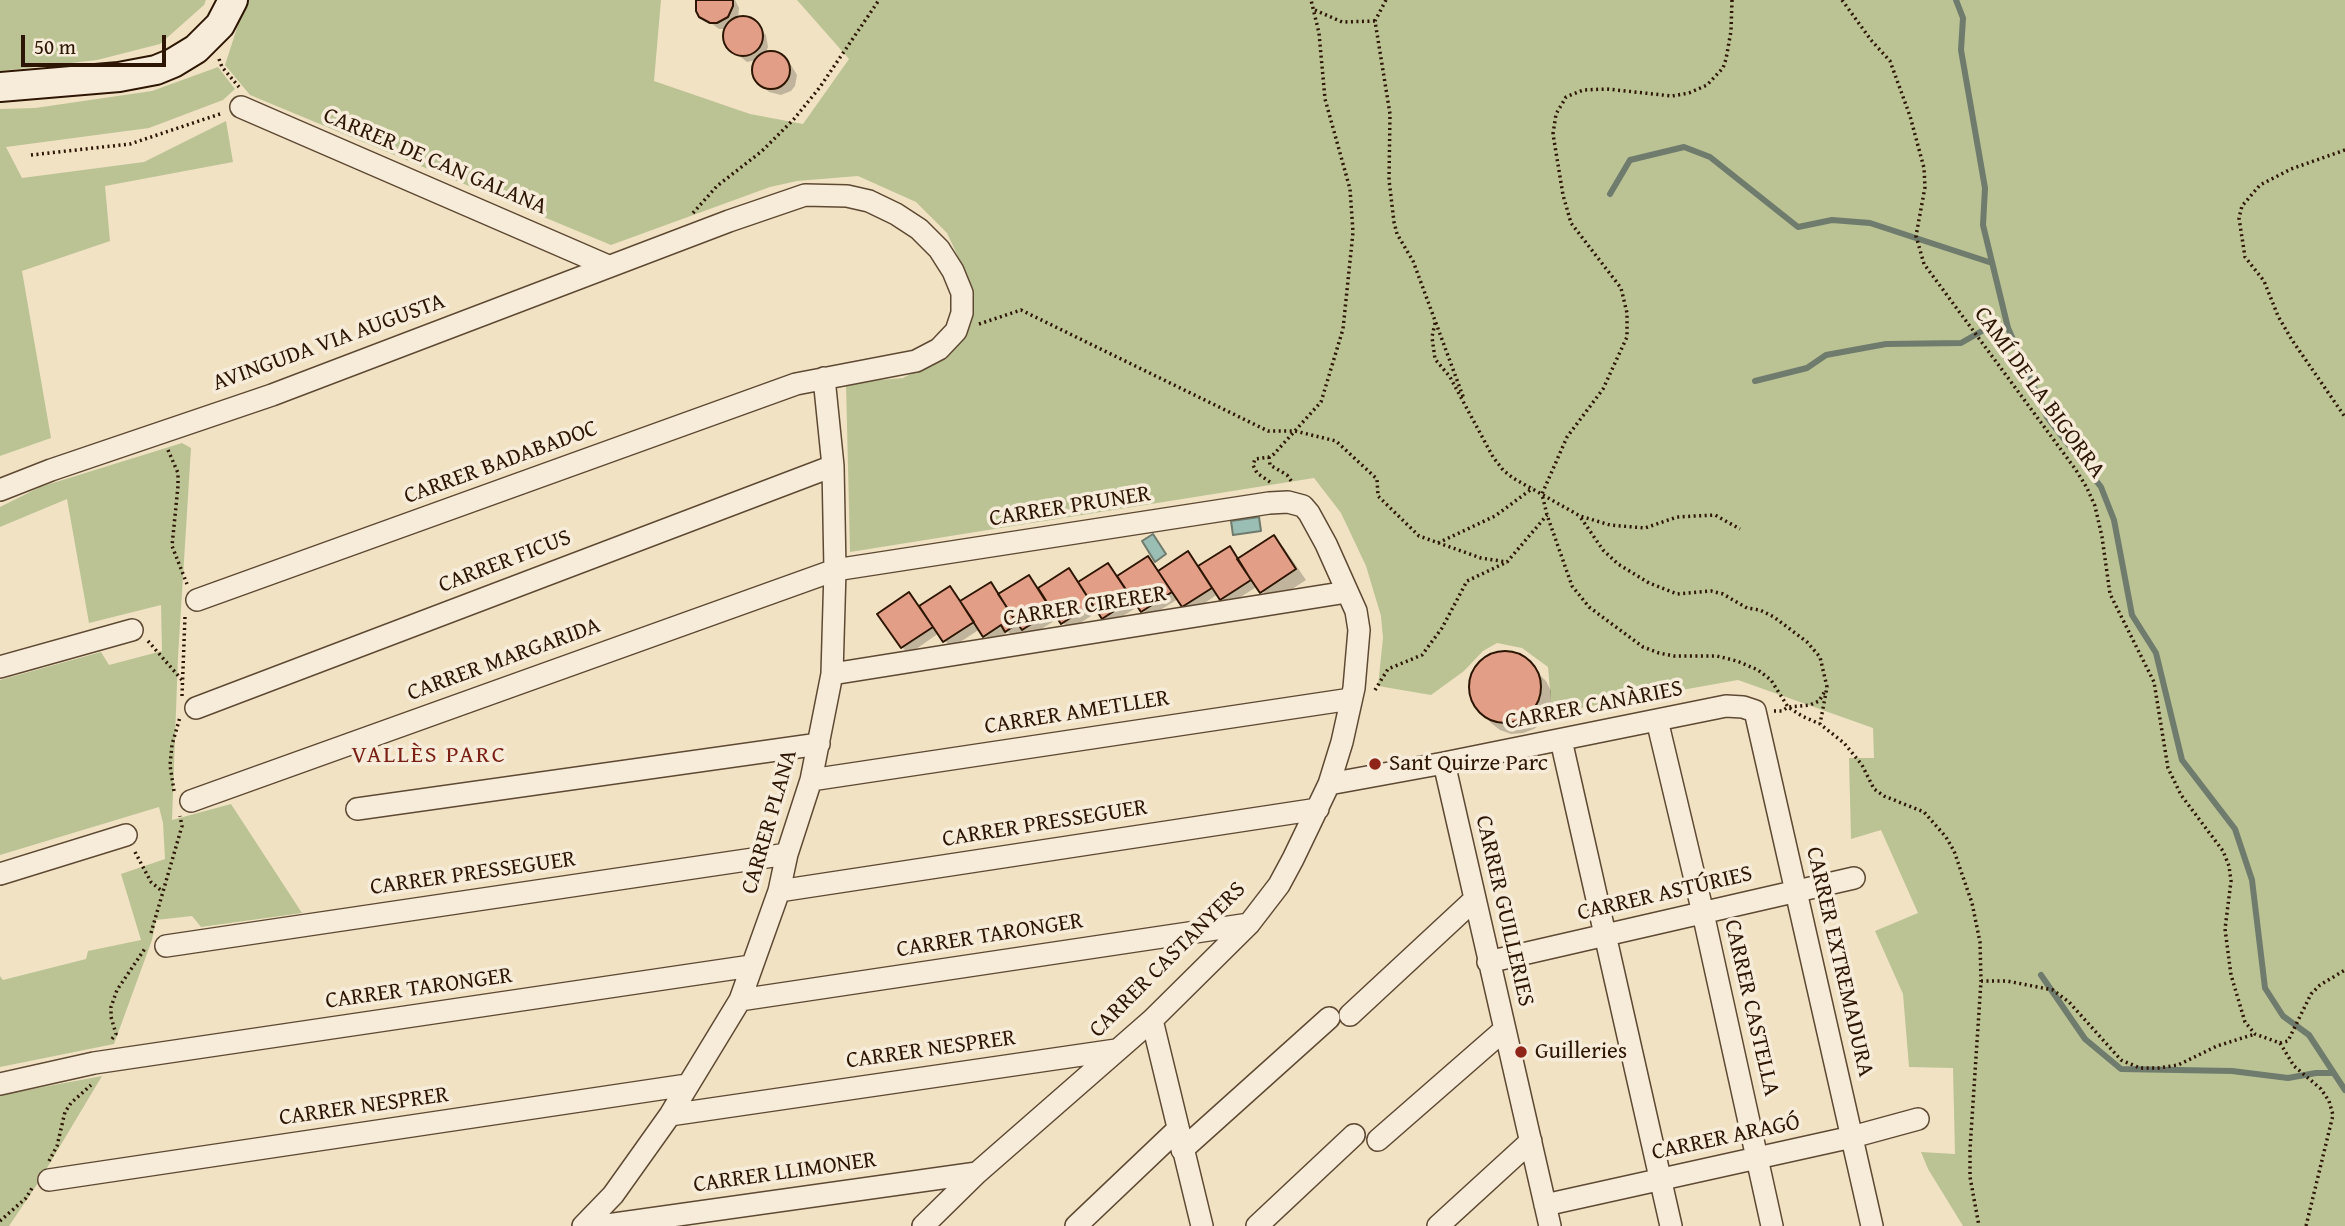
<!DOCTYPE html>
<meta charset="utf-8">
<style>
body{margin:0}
#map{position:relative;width:2345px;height:1226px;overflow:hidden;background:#f1e2c4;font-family:"Gentium Book Plus",serif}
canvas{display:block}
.scale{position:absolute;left:21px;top:35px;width:145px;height:32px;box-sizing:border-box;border:4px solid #2d1603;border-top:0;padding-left:9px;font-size:21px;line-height:24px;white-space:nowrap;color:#2d1603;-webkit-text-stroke:5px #f6ecd9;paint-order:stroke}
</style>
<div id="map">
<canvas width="2345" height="1226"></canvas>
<div class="scale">50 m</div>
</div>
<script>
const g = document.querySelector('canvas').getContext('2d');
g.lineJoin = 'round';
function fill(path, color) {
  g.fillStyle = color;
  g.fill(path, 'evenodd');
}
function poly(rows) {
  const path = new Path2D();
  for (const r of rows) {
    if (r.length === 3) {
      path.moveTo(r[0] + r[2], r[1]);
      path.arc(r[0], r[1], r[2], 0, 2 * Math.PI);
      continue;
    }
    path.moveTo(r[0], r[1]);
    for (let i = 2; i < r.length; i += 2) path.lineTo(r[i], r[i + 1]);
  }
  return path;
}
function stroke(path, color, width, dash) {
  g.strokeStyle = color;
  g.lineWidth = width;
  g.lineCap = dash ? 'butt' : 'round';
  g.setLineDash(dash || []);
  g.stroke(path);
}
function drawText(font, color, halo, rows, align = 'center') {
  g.font = font + ' "Gentium Book Plus",serif';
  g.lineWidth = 7;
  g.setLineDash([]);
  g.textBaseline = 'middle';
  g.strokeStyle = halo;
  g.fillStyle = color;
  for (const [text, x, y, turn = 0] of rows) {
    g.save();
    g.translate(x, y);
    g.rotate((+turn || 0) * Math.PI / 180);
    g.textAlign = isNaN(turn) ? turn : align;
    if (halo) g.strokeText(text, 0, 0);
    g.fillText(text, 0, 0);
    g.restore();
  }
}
fill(poly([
 [0,0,206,0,204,5,160,44,97,60,0,71],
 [246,0,661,0,654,81,750,114,803,124,849,59,797,0,2345,0,2345,1226,1963,1226,1928,1169,1921,1152,1955,1154,1953,1068,1909,1067,1903,994,1875,931,1918,913,1881,830,1851,839,1849,758,1874,758,1873,728,1738,680,1552,713,1548,667,1522,648,1497,643,1483,651,1464,671,1431,695,1378,686,1383,638,1381,616,1366,566,1341,513,1314,478,850,552,846,383,903,378,933,362,970,308,968,278,947,233,916,202,858,176,797,181,770,187,611,245,250,95,225,65],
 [218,67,235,89,223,100,149,128,6,147,22,178,144,162,226,121,233,162,105,186,110,241,22,271,51,438,0,456,0,109,35,108,152,91],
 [182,443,191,448,178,657,172,820,231,804,302,913,201,927,192,916,156,920,152,940,114,1044,0,1067,0,976,3,980,86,959,88,951,141,940,121,874,165,859,163,823,159,807,0,855,0,680,101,652,109,665,162,651,161,605,89,623,67,499,0,527,0,507,40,487],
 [102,1076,38,1183,9,1226,0,1226,0,1095]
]), '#bbc394');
const water = poly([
 [1259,517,1261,531,1233,535,1231,521,1259,517],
 [1153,534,1166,554,1155,562,1142,541,1153,534]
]);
fill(water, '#9bbeb4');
stroke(water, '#6f7b6d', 2);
fill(poly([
 [698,0,735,0,739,8,738,19,749,19,766,35,768,47,765,54,773,52,784,57,791,65,797,75,795,86,791,91,781,95,769,92,757,81,754,69,757,60,747,62,729,48,725,38,727,29,719,29,701,16],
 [1274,537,1284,548,1306,580,1272,602,1258,586,1228,605,1218,594,1190,613,1178,599,1149,617,1139,606,1110,624,1099,611,1069,630,1059,618,1030,636,1025,631,1014,637,1008,632,991,643,980,629,951,648,939,633,909,654,902,647,909,594,920,607,950,588,961,602,990,584,1000,595,1029,577,1040,589,1069,571,1079,584,1108,565,1118,577,1148,558,1159,572,1188,554,1199,567,1229,548,1239,560],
 [1507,653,1518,655,1535,670,1546,681,1551,691,1551,702,1543,722,1534,729,1523,733,1511,734,1500,730,1491,723,1473,701,1470,689,1471,677,1477,667,1485,659,1496,654]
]), '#0003');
stroke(poly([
 [1956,0,1963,18,1961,50,1985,188,1983,225,2008,328,2047,417,2101,487,2114,520,2132,615,2156,653,2182,760,2235,829,2252,880,2265,988,2283,1016,2309,1035,2345,1090],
 [1610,194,1630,160,1684,147,1710,157,1798,227,1832,220,1870,223,1992,263],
 [1755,381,1807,368,1826,355,1886,344,1961,343,1989,327,2008,328],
 [2041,975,2085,1039,2121,1069,2232,1071,2288,1078,2316,1073,2333,1073]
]), '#6f7b6d', 6);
const building = poly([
 [696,0,733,0,733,6,728,17,717,23,710,23,699,17,696,11,696,0],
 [743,36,20],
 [771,70,19],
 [1274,535,1296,569,1260,593,1237,559,1274,535],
 [1230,546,1251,580,1220,600,1198,566,1230,546],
 [1188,551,1212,588,1182,607,1158,571,1188,551],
 [1148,556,1172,592,1141,612,1117,576,1148,556],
 [1108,563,1132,599,1102,619,1078,582,1108,563],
 [1069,568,1092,604,1061,624,1038,588,1069,568],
 [1029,575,1052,611,1022,630,998,594,1029,575],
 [991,582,1017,624,1005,632,1001,625,983,637,960,601,991,582],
 [950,586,974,622,943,642,919,606,950,586],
 [909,592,933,627,901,648,877,614,909,592],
 [1505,687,36]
]);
fill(building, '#e39e87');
stroke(building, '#2d1603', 2);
const street = poly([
 [241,107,608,266],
 [0,490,51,470,272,395,729,221,805,195,847,196,869,201,896,214,919,229,939,249,953,271,962,293,962,313,956,331,939,349,916,361,796,384,197,600],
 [0,667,132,630],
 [832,674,1347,592],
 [196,708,833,466],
 [1657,720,1703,913,1772,1226],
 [1561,740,1671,1226],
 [1444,763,1726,706,1743,707,1755,711,1872,1226],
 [811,780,1351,699],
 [1329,784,1444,763,1550,1226],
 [191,801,835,570,1269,503,1288,502,1303,506,1309,513,1326,544,1356,611,1359,630,1354,688,1342,742,1329,784,1293,859,1279,885,1249,924,1152,1020,977,1173,923,1226],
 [357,809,819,744],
 [0,874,126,835],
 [779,891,1318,809],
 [166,946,787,854],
 [1488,962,1854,878],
 [740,1000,1249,924],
 [1350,1015,1475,899],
 [1152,1020,1202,1226],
 [0,1084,94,1063,751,966],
 [670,1115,1116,1050],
 [1378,1140,1504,1030],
 [1182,1150,1329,1018],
 [49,1180,687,1085],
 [1545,1205,1852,1137,1918,1119],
 [583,1226,613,1195,670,1115,740,1000,779,891,787,854,811,780,832,674,835,570,833,466,824,378],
 [600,1226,977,1173],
 [1076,1226,1177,1130],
 [1257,1226,1354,1135],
 [1438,1226,1531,1141]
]);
const secondary = poly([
 [0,87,119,77,156,70,173,63,196,49,220,25,233,0]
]);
stroke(street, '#5e4933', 24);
stroke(secondary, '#2d1603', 32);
stroke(poly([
 [1386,0,1375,21,1390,114,1389,180,1394,222,1397,234,1413,261,1464,399],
 [1732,0,1731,31,1726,59,1723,68,1707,85,1689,93,1672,96,1607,89,1583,90,1566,97,1556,114,1553,134,1563,195,1571,223,1621,288,1627,313,1627,337,1603,389,1567,437,1542,494,1547,515,1572,586,1589,607,1643,647,1659,653,1674,656,1717,656,1737,661,1758,670,1771,680,1788,707,1802,716,1820,724,1844,743,1862,765,1874,789,1884,796,1924,812,1946,837,1954,851,1972,903,1980,942,1981,981,1970,1149,1970,1177,1979,1226],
 [1842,0,1871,40,1890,61,1910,116,1924,168,1925,187,1916,236,1924,264,2076,470,2087,488,2095,506,2102,537,2110,594,2154,682,2168,768,2181,795,2223,851,2229,866,2231,881,2225,929,2231,975,2245,1022,2255,1034,2280,1043,2294,1066,2321,1089,2329,1101,2333,1115,2306,1226],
 [1315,10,1342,22,1375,21],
 [219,59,222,67,239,87],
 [2345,150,2291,169,2260,185,2242,206,2239,218,2245,257,2264,281,2278,316,2292,340,2345,417],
 [31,155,130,144,223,113],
 [693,213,717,186,762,151,794,119,820,87,879,0],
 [1435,323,1432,337,1435,359,1450,377,1493,457,1503,470,1513,478,1580,516,1610,525,1645,528,1677,517,1715,515,1740,529],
 [979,324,1021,310,1268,431,1295,431,1336,441,1377,479,1378,496,1419,536,1481,558,1507,562],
 [168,450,178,473,178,486,172,546,187,584],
 [1269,457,1270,465,1287,475,1292,482],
 [1270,482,1257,473,1253,465,1255,459,1269,457,1274,454,1321,402,1343,329,1353,232,1350,189,1325,99,1319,33,1311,0],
 [1581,518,1603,550,1618,564,1649,583,1677,594,1711,591,1723,594,1747,608,1760,610,1774,617,1807,642,1820,657,1827,687,1820,724],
 [1438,543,1495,516,1533,488],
 [148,641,182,680],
 [1375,690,1388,669,1422,655,1442,628,1467,581,1507,562,1547,515],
 [182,696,185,616],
 [1774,711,1782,711,1788,707,1810,705,1819,701,1825,691],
 [174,791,170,765,172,745,180,717],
 [135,852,151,882,162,891],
 [151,933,182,826,180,816],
 [1981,981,2007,981,2053,990,2069,1002,2121,1060,2140,1068,2158,1068,2178,1065,2217,1046,2255,1034],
 [112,1039,116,1034,111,1017,111,1007,117,990,146,947],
 [2280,1043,2288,1041,2311,994,2320,985,2345,970],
 [49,1161,57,1146,65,1112,71,1103,91,1085],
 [0,1221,26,1198,32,1188]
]), '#2d1603', 3.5, [2, 3.5]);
stroke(street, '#f6ecd9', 21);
stroke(secondary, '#f6ecd9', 28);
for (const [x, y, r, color] of [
 [1375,764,7,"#8f2418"],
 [1521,1052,7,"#8f2418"]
]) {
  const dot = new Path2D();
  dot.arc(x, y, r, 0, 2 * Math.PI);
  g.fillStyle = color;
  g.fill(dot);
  stroke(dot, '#f6ecd9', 2.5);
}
drawText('23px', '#2d1603', '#f6ecd9', [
 ["CARRER DE CAN GALANA",435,162,23],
 ["AVINGUDA VIA AUGUSTA",329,343,-20],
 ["CAMÍ DE LA BIGORRA",2039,393,54],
 ["CARRER BADABADOC",501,463,-20],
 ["CARRER PRUNER",1070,507,-9],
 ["CARRER FICUS",505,562,-21],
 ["CARRER CIRERER",1085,607,-9],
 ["CARRER MARGARIDA",504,660,-20],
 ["CARRER CANÀRIES",1594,706,-11],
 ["CARRER AMETLLER",1077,713,-9],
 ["CARRER PLANA",770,822,-74],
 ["CARRER PRESSEGUER",1045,824,-9],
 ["CARRER PRESSEGUER",473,874,-8],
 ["CARRER ASTÚRIES",1665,894,-13],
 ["CARRER GUILLERIES",1504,911,77],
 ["CARRER TARONGER",990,936,-9],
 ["CARRER CASTANYERS",1168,960,-45],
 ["CARRER EXTREMADURA",1839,962,77],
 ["CARRER TARONGER",419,989,-8],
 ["CARRER CASTELLA",1751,1008,77],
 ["CARRER NESPRER",931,1050,-8],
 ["CARRER NESPRER",364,1107,-8],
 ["CARRER ARAGÓ",1726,1138,-12],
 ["CARRER LLIMONER",785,1173,-8]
]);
drawText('23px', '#2d1603', '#f6ecd9', [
 ["Sant Quirze Parc",1389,764],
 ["Guilleries",1535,1052]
], 'left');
g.letterSpacing = '2px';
drawText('24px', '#7a1f14', '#f6ecd9', [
 ["VALLÈS PARC",429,756]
]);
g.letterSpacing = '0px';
</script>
